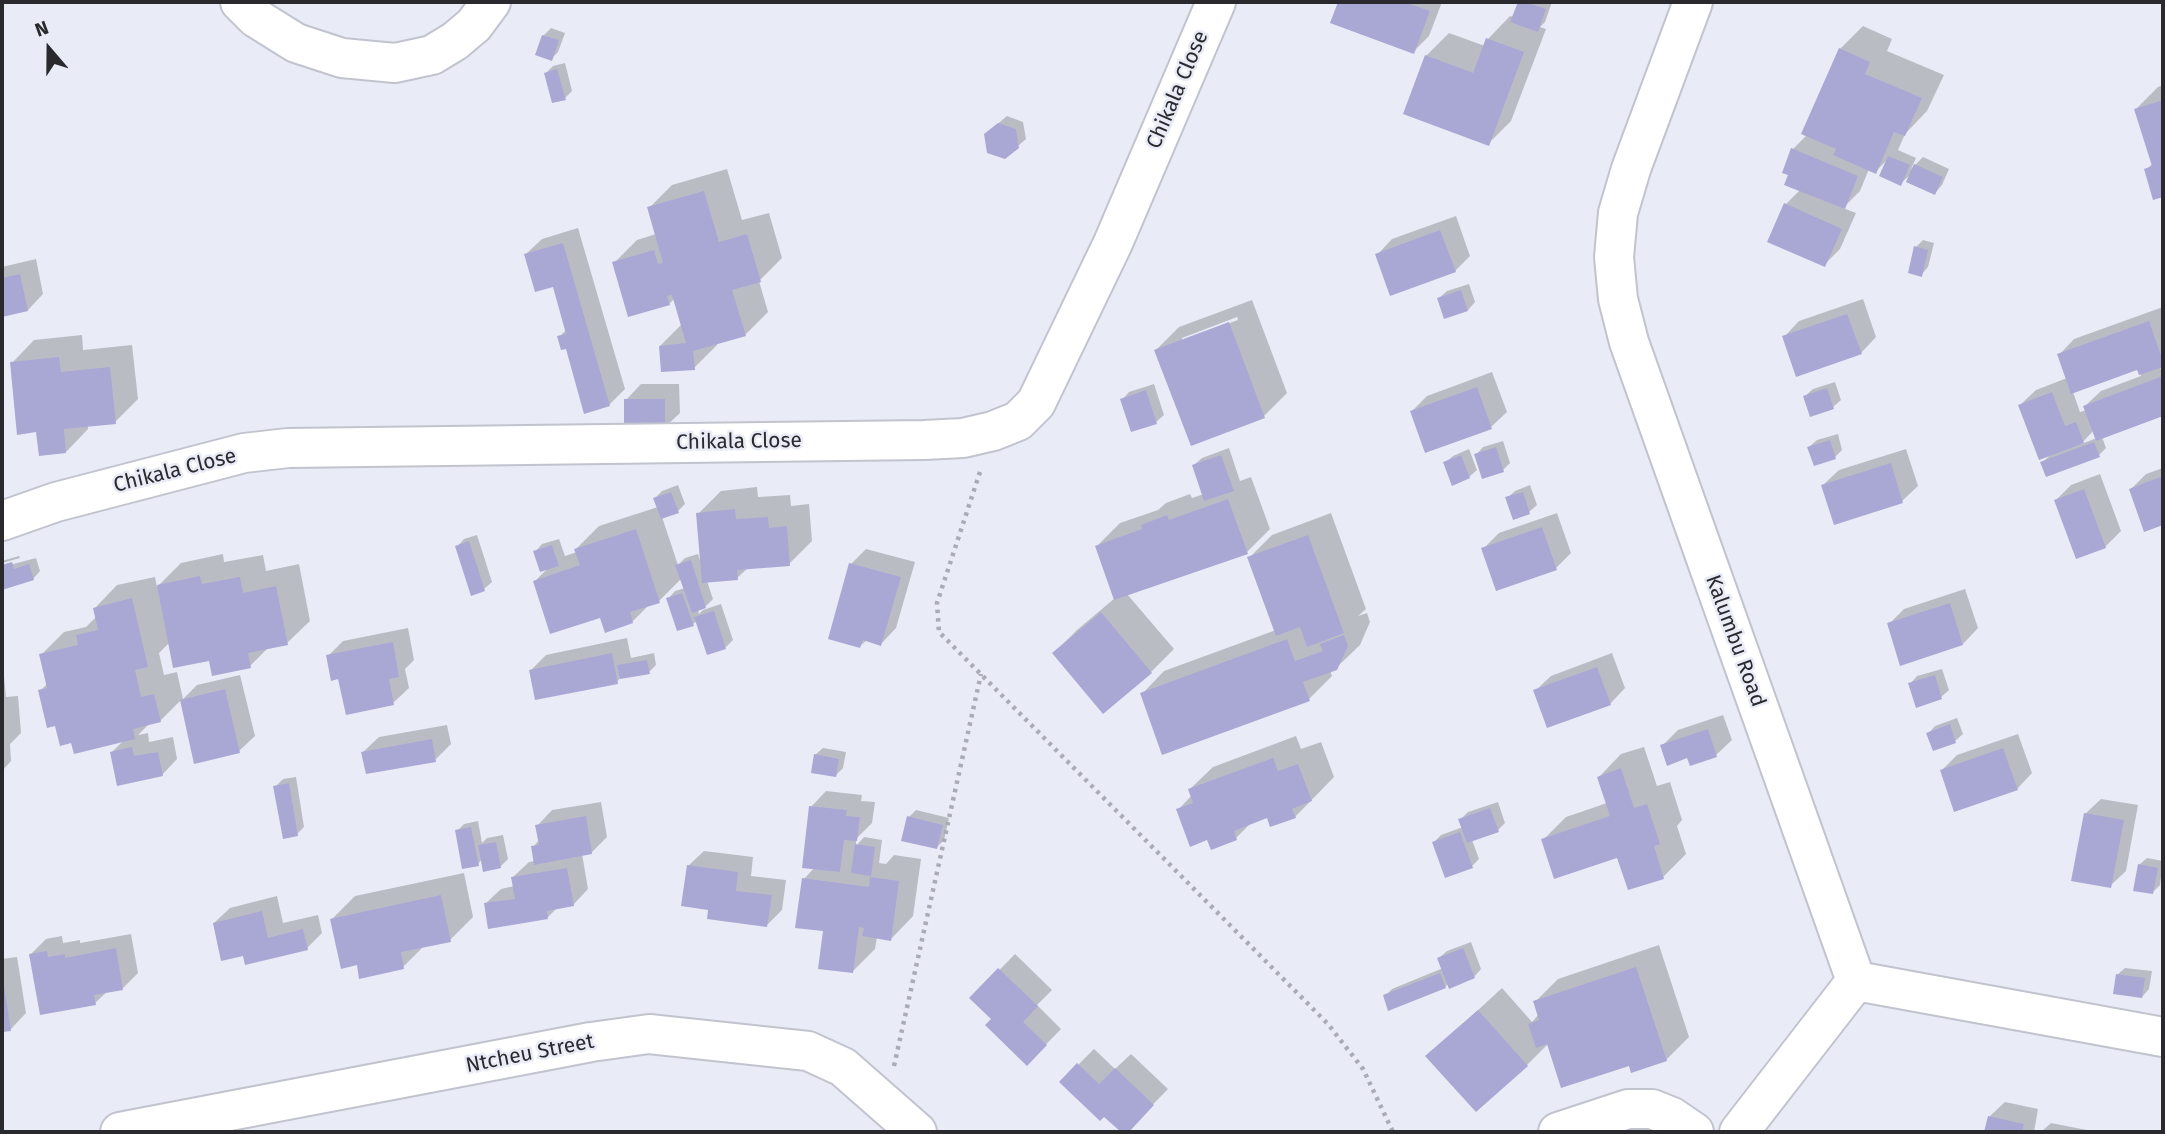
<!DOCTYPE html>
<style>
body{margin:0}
#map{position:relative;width:2165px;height:1134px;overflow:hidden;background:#e9ebf6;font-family:"Fira Sans",sans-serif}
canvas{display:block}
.frame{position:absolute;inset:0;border:4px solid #2a2a2e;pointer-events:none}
.north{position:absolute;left:14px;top:14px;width:70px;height:70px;-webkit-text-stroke:5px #e9ebf6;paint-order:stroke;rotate:340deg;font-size:19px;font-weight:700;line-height:28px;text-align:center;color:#2a2a2e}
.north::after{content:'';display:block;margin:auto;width:24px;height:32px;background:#2a2a2e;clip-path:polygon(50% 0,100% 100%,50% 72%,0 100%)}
</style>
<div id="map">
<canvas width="2165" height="1134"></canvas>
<div class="frame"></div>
<div class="north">N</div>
</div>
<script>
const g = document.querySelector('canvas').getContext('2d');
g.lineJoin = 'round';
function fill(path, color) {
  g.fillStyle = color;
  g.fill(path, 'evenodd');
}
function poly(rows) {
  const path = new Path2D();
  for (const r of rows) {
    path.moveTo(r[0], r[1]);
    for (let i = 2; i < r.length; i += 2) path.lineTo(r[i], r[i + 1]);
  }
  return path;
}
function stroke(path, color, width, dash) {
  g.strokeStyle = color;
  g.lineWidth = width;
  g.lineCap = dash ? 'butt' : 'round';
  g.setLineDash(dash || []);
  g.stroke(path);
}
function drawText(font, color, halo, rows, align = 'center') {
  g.font = font + ' "Fira Sans",sans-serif';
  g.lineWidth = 5;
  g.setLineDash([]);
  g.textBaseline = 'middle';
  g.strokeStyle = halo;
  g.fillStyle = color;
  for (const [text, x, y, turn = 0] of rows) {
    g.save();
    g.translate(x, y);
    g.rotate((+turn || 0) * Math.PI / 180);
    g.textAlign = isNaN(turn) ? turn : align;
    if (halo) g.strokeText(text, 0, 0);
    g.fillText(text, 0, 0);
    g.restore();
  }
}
fill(poly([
 [1340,2,1442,2,1429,36,1413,52,1333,22],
 [1519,2,1552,2,1545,22,1540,27,1546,29,1511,121,1488,144,1426,56,1449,33,1485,46,1488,39,1510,16,1514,17],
 [1863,26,1892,39,1887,51,1944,75,1927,111,1905,134,1898,150,1916,158,1911,169,1923,157,1949,169,1942,185,1935,193,1912,173,1900,184,1888,159,1875,172,1869,169,1860,191,1843,208,1856,213,1840,249,1824,265,1786,204,1801,189,1790,174,1793,149,1807,135,1840,49],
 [551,28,565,33,558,52,551,59,543,36],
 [565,63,572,91,565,98,546,73,553,66],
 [2163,85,2163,195,2155,198,2146,170,2153,163,2136,109,2158,87],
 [1007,116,1023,122,1026,139,1018,146,994,127],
 [727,169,742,220,769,213,782,258,759,281,768,312,745,335,717,343,717,345,694,368,660,346,682,324,675,298,669,304,614,263,637,240,656,234,649,208,672,185],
 [1456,216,1470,256,1455,271,1377,255,1392,239],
 [578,228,625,389,609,405,559,337,567,329,554,285,526,254,542,239],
 [1923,240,1934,243,1928,267,1921,275,1916,247],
 [36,259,43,294,28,310,2,316,2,267],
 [1469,284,1475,302,1468,310,1439,298,1447,291],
 [1863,299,1876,337,1861,353,1784,337,1799,321],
 [1252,300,1287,393,1264,416,1156,350,1179,327],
 [1237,317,1238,320,1182,341,1182,338],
 [2163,307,2163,365,2160,369,2163,368,2163,414,2102,437,2106,448,2099,455,2042,463,2052,453,2020,405,2036,390,2067,378,2059,355,2074,339],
 [2138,368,2141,376,2101,391,2085,406,2087,410,2080,412,2073,392],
 [2094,430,2097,438,2081,444],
 [82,335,83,350,132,345,138,399,115,422,88,425,88,429,66,452,38,431,12,363,34,340],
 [1492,372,1507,412,1491,427,1426,450,1412,411,1427,396],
 [1835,382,1841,400,1833,407,1805,396,1813,389],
 [641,384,679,384,680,413,664,428,626,400],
 [1154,384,1164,415,1156,422,1122,400,1129,392],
 [1838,434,1842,450,1835,457,1809,447,1817,440],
 [1503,441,1510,463,1503,470,1476,455,1483,447],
 [1229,448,1240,481,1251,477,1270,529,1247,552,1127,594,1174,649,1151,672,1104,711,1054,653,1077,630,1115,598,1097,546,1120,523,1158,510,1166,503,1190,494,1192,498,1204,494,1194,465,1202,458],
 [1469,449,1477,470,1469,477,1445,463,1453,456],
 [1906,449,1918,486,1902,501,1823,485,1839,470],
 [2163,468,2163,523,2145,530,2131,489,2146,474],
 [2100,474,2121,531,2105,547,2056,500,2071,485],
 [678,485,685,504,678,511,662,517,678,565,685,558,698,554,700,561,698,514,721,491,757,487,758,497,790,495,791,506,809,504,812,541,789,564,748,568,737,578,707,581,713,599,706,606,698,609,699,614,703,610,721,604,733,640,726,647,708,653,697,621,693,624,668,599,675,591,685,588,682,578,659,601,650,604,632,622,601,616,535,581,549,567,535,552,542,544,559,539,565,556,577,552,576,549,599,526,658,507,655,498,662,491],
 [1530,485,1537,505,1529,512,1507,498,1515,491],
 [1331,513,1366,609,1358,616,1367,613,1370,622,1360,645,1336,668,1330,670,1332,676,1309,699,1163,753,1142,694,1164,671,1276,630,1249,558,1272,535],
 [1557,513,1571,553,1556,568,1483,549,1499,533],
 [477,535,492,582,484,589,457,547,464,539],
 [866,549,915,562,896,628,881,644,867,640,860,646,851,564],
 [223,554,224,562,263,555,266,571,299,564,310,621,287,643,269,647,250,666,210,659,170,642,159,653,164,675,177,672,183,699,197,685,240,675,255,736,239,751,196,762,181,700,160,721,149,724,138,735,148,733,149,742,173,737,177,759,162,775,112,752,124,740,72,741,56,724,40,691,48,683,41,655,64,632,86,627,97,616,95,608,117,585,155,577,157,587,181,563],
 [19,556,20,558,2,563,2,561],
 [36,558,40,571,33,579,2,588,2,567],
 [1965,589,1978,628,1963,644,1889,624,1904,609],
 [408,628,414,660,405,669,409,688,393,703,340,677,328,656,343,641],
 [627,638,631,658,654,653,656,665,649,672,621,677,617,682,531,670,546,655],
 [1612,653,1625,688,1610,704,1535,691,1551,676],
 [2,665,3,665,6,697,18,696,21,733,10,744,11,761,2,771],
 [1942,669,1949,690,1941,697,1910,684,1917,676],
 [1723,715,1732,740,1716,755,1662,746,1678,730],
 [1957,718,1963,734,1955,741,1934,749,1928,734,1935,726],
 [447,725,451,744,435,760,363,752,379,737],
 [2018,734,2032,773,2017,789,1942,770,1957,755],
 [1296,736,1301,749,1321,742,1334,777,1295,817,1268,816,1253,821,1236,838,1208,838,1178,810,1192,795,1190,789,1213,767],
 [1644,747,1657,786,1670,782,1682,820,1677,826,1686,854,1663,877,1618,856,1543,840,1566,817,1607,803,1599,777,1621,754],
 [823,748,846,752,843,768,836,775,815,755],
 [296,777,304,827,297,834,275,787,283,779],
 [826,791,862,795,861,801,875,802,872,823,856,839,856,846,864,837,882,840,879,863,886,864,894,855,921,859,913,916,891,939,877,937,875,949,852,972,825,930,804,879,815,867,811,807],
 [2101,799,2138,805,2126,871,2110,886,2085,814],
 [601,802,607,837,591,853,582,854,588,889,573,905,558,907,548,917,485,904,501,889,514,886,513,877,529,862,535,861,533,847,539,840,537,826,552,810],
 [1498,802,1505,823,1498,830,1472,840,1479,859,1472,866,1434,842,1441,835,1463,827,1460,820,1468,812],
 [916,810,949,818,944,840,937,847,909,817],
 [478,821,482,843,487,838,503,835,508,859,500,867,482,859,478,864,457,831,464,824],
 [704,851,753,857,751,876,786,880,782,910,767,925,710,908,688,866],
 [2147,858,2163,861,2160,885,2153,892,2139,865],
 [464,873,473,917,450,940,425,945,403,967,358,963,332,919,355,896],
 [277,896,283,923,318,915,322,933,307,948,244,954,214,923,230,908],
 [131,934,138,973,123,988,108,991,95,1003,31,954,46,939,62,936,63,943,80,940,80,943],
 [1471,942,1481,969,1474,977,1449,983,1445,987,1385,996,1392,989,1443,968,1439,958,1447,951],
 [1659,945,1689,1037,1666,1060,1630,1063,1549,1043,1527,1065,1428,1056,1502,988,1532,1022,1539,1014,1535,1002,1558,979],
 [1015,954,1052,990,1037,1005,1061,1029,1027,1064,994,1019,972,998],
 [17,957,26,1013,11,1029,2,1030,2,959],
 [2125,968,2152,971,2149,989,2142,997,2117,975],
 [1094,1049,1115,1069,1131,1054,1168,1089,1126,1132,1123,1132,1104,1114,1061,1082],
 [2005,1102,2038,1109,2034,1132,1986,1132,1989,1117],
 [2051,1123,2092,1131,2092,1132,2041,1132]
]), '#0003');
fill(poly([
 [1338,2,1404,2,1430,11,1414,54,1330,23],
 [1518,2,1525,2,1546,9,1538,32,1510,22],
 [542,35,559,40,552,61,535,55],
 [1486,38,1524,52,1489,146,1403,114,1425,55,1473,73],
 [1839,48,1870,62,1865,74,1922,98,1905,136,1894,132,1876,174,1833,155,1836,149,1801,134],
 [557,69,566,100,552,103,544,73],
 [2163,100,2163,197,2153,200,2144,169,2152,166,2134,109],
 [998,123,1016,129,1019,148,1005,159,987,153,984,134],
 [1791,148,1858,176,1845,209,1784,185,1788,175,1782,173],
 [1888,156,1910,165,1901,186,1879,176],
 [1914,164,1943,177,1935,195,1906,182],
 [704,191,719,242,747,234,761,282,732,290,746,336,693,351,695,370,661,372,659,346,686,343,672,295,667,296,670,305,628,317,612,262,654,250,658,264,663,263,647,207],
 [1784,203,1842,229,1825,267,1767,242],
 [1440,230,1456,272,1390,296,1375,254],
 [563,243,610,406,584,414,566,349,561,350,557,336,566,334,553,287,535,292,524,254],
 [1914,246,1928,250,1922,277,1908,273],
 [20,274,28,311,2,317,2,278],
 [1461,290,1468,311,1444,319,1437,298],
 [1847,314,1862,354,1796,377,1782,336],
 [2149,321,2163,361,2163,367,2139,375,2137,370,2071,394,2057,354],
 [1229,322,1265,418,1191,446,1154,350],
 [59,357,61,372,110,367,116,424,64,429,66,453,39,456,36,432,17,435,10,362],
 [2163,376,2163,416,2096,441,2083,406],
 [1477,387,1492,429,1425,453,1410,411],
 [1827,388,1834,409,1810,417,1803,396],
 [1146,390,1157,424,1131,432,1120,399],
 [2052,392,2065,426,2076,422,2084,443,2039,460,2018,405],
 [624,399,665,399,665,430,624,431],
 [1830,440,1836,459,1814,466,1807,447],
 [2094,442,2100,457,2046,477,2040,462],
 [1496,447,1504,472,1482,479,1474,454],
 [1221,455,1234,491,1204,501,1192,465],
 [1461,455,1470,478,1452,486,1443,462],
 [1891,463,1903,503,1834,525,1821,485],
 [2163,476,2163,525,2144,532,2129,489],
 [2084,489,2106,548,2076,559,2054,500],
 [671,492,679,513,661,519,653,498],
 [1523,492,1530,514,1513,520,1505,497],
 [1228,499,1248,554,1114,600,1095,546,1142,529,1141,525,1167,515,1169,520],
 [735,509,736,519,768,517,769,528,787,526,790,566,737,570,738,580,702,583,696,513],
 [1542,527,1557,570,1496,591,1481,548],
 [636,529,660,603,630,612,633,623,605,633,600,618,550,634,533,581,580,565,574,549],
 [1308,535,1344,633,1307,647,1300,627,1276,636,1247,557],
 [469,541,485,591,471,596,455,546],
 [552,545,559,566,540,572,533,551],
 [691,560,706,608,692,613,675,565],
 [12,562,14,569,29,564,34,580,2,590,2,565],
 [849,563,901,577,881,646,863,640,860,648,828,639],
 [200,576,202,584,240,577,243,593,276,586,288,645,248,653,251,668,212,676,209,661,173,668,157,585],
 [682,593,694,626,677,631,666,598],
 [132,598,148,667,135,670,141,697,154,694,161,722,133,729,135,739,74,754,71,743,60,746,55,726,47,728,38,690,47,688,39,654,78,645,76,635,98,630,93,608],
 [1950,603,1963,645,1900,666,1887,623],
 [714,611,726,649,707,655,694,617],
 [1101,612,1152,673,1103,714,1052,653],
 [1344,635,1348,646,1337,670,1303,682,1310,701,1162,755,1140,693,1287,639,1295,661,1323,651,1320,644],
 [393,642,399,677,389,679,394,705,346,715,338,679,331,681,326,655],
 [612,653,618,684,535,700,529,670],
 [647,660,650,674,620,679,617,665],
 [1597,667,1611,705,1547,728,1533,690],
 [1935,675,1942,699,1916,708,1908,683],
 [225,689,240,753,194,764,180,700],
 [1950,724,1956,743,1933,751,1926,733],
 [1708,729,1717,757,1690,766,1687,758,1667,766,1660,745],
 [432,739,436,762,366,774,361,752],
 [132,747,134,756,158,752,163,776,117,786,110,752],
 [2003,748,2018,790,1954,812,1940,770],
 [814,754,839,759,836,777,811,773],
 [1273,758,1278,771,1298,764,1312,801,1292,809,1296,818,1270,827,1267,818,1234,831,1237,840,1211,850,1207,840,1190,847,1176,809,1193,803,1188,789],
 [1621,768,1634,808,1647,804,1660,844,1654,846,1664,879,1628,890,1617,858,1554,879,1541,839,1610,816,1597,777],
 [289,783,298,836,283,839,273,786],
 [809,806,847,810,846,816,860,817,857,841,844,840,840,872,802,868],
 [1490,808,1499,832,1467,843,1458,819],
 [2084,813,2124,820,2111,888,2071,881],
 [586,816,592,854,534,865,531,846,539,845,535,825],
 [907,816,943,825,937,849,901,841],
 [471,827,479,866,462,869,455,830],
 [1460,832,1473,868,1445,878,1432,842],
 [496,842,501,868,483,872,478,845],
 [855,844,875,847,871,876,851,873],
 [2138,864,2158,868,2153,894,2133,891],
 [687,865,738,872,736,891,772,895,767,927,707,919,708,910,681,906],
 [567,868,574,906,547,911,548,919,488,929,484,903,515,899,511,877],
 [870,877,899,881,891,941,862,936,864,928,859,927,853,973,818,969,823,931,795,928,802,878,869,887],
 [441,895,451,942,401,952,404,969,359,979,357,965,341,969,330,919],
 [262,911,268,938,303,929,308,950,245,965,243,956,221,961,213,923],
 [116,948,123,990,94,995,96,1005,40,1015,29,954,47,951,48,957,65,954,65,958],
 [1463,948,1475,978,1449,989,1437,958],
 [1636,967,1667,1061,1631,1073,1629,1066,1561,1088,1547,1044,1536,1048,1528,1024,1539,1020,1533,1001],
 [998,968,1038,1006,1023,1022,1047,1045,1027,1066,985,1025,991,1019,969,998],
 [1440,973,1446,988,1388,1011,1383,995],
 [2116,974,2145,978,2142,998,2113,994],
 [3,979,11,1031,2,1032,2,980],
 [1478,1010,1528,1066,1476,1112,1425,1056],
 [1077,1063,1099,1084,1115,1068,1154,1105,1129,1132,1121,1132,1104,1117,1100,1121,1059,1082],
 [1988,1116,2024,1124,2022,1132,1984,1132]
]), '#a9a7d4');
const minor = poly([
 [240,2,256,18,296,43,342,58,395,63,432,55,455,41,474,25,491,2],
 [1693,2,1631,169,1618,213,1614,257,1618,299,1629,342,1856,981,2163,1037],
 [2,521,56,502,244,453,288,448,924,440,963,438,993,431,1018,421,1036,403,1113,243,1216,2],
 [120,1132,591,1042,649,1034,808,1051,843,1067,917,1132],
 [1558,1132,1628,1109,1652,1109,1672,1117,1694,1132],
 [1739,1132,1856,981]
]);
stroke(minor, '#c1c3ce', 42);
stroke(poly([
 [980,472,937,603,939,632,1328,1024,1363,1069,1393,1132],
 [894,1066,981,674]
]), '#aaabb4', 4.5, [3.5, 5]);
stroke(minor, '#fff', 38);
drawText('21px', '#2a2a2e', '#e9ebf6', [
 ["Chikala Close",1178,90,-67],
 ["Chikala Close",739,442,-1],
 ["Chikala Close",175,471,-14],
 ["Kalumbu Road",1735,641,70],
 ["Ntcheu Street",530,1054,-11]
]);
</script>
